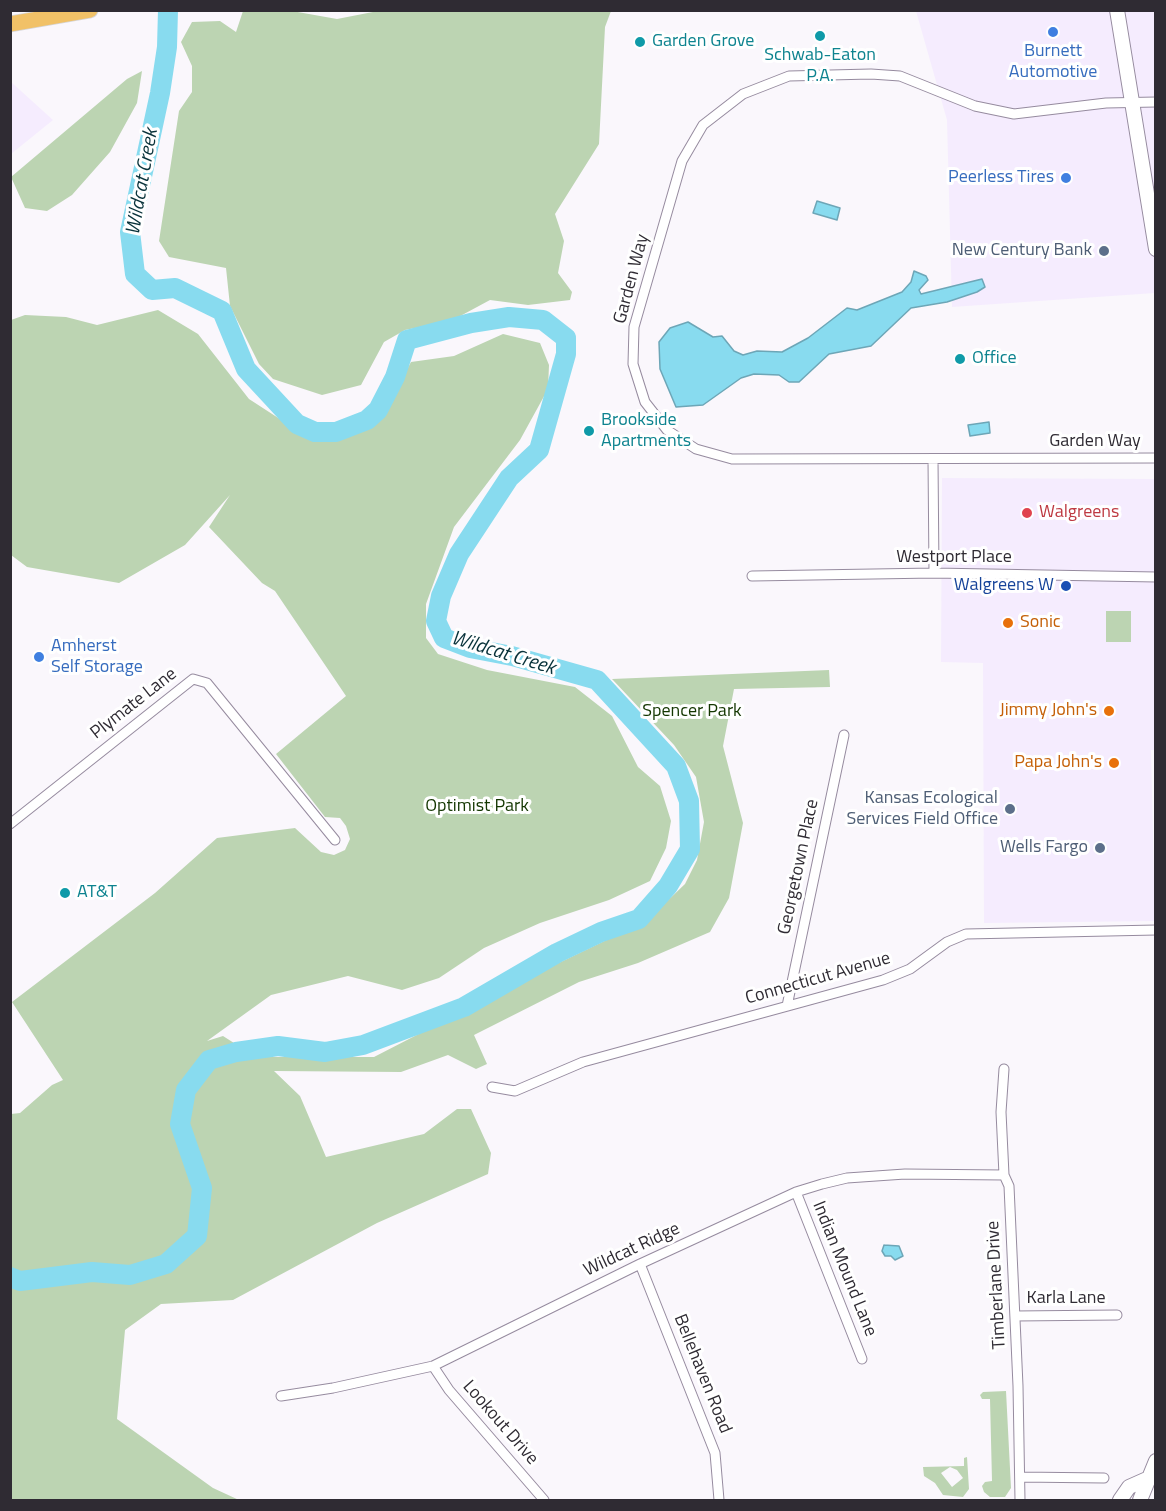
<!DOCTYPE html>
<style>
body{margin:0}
#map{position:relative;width:1166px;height:1511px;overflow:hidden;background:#faf7fc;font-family:"Titillium Web",sans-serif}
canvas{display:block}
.frame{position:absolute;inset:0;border:12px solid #2f2b33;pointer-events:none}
</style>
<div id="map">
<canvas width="1166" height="1511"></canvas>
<div class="frame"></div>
</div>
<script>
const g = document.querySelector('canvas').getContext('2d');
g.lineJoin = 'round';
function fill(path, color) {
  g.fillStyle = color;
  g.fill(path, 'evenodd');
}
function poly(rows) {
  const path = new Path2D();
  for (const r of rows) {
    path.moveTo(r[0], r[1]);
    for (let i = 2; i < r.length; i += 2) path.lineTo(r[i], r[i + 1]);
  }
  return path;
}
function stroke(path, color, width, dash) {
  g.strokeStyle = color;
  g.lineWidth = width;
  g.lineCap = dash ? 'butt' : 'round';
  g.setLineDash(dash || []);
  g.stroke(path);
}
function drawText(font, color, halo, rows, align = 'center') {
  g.font = font + ' "Titillium Web",sans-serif';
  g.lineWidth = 6;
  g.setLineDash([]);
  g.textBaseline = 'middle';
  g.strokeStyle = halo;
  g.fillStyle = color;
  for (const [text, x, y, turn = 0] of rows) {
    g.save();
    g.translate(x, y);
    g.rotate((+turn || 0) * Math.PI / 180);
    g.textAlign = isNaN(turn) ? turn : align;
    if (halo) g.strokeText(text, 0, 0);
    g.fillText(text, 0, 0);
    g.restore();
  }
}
fill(poly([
 [916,11,1155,11,1155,293,952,307,947,120],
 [10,81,53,120,11,154,10,154],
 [942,478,1155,479,1156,750,1151,750,1155,921,984,923,983,663,941,662]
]), '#f5ecfe');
fill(poly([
 [378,11,611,11,605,27,599,144,555,214,564,241,558,273,572,292,570,300,528,305,490,300,451,321,405,330,384,342,361,385,322,395,273,379,259,364,230,306,226,268,169,257,159,241,179,111,192,92,192,66,181,42,192,22,220,21,236,32,243,11,292,11,337,19],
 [142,71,137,103,110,152,72,195,47,211,25,208,11,177,127,79],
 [158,310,198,334,249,399,306,436,340,439,382,416,411,362,454,356,503,334,540,343,549,365,548,389,520,440,454,527,426,604,426,638,438,654,487,670,575,687,612,716,638,767,660,786,671,821,666,848,650,881,609,900,540,923,484,948,439,978,402,990,348,976,271,995,207,1041,223,1036,256,1057,374,1057,442,1022,476,1010,544,970,640,924,661,907,685,884,697,860,704,822,696,777,674,745,612,679,829,670,830,687,734,689,723,746,743,823,729,898,710,932,638,963,579,982,474,1035,487,1064,476,1069,448,1055,401,1072,274,1071,300,1096,326,1157,424,1134,457,1109,471,1109,491,1153,488,1174,377,1223,233,1300,161,1304,125,1330,117,1419,213,1488,239,1500,11,1500,11,1114,20,1113,52,1085,63,1080,12,1002,155,893,217,838,295,828,321,852,334,855,345,850,350,839,346,826,340,818,325,817,276,754,346,696,275,591,262,583,209,527,230,495,185,545,119,583,27,567,11,555,11,320,25,315,66,317,97,325],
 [1106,611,1131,611,1131,642,1106,642],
 [1006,1391,1011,1488,1005,1497,990,1497,984,1492,982,1486,985,1482,992,1481,990,1399,982,1399,980,1395,983,1392],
 [967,1457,969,1489,963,1497,943,1495,935,1483,924,1476,923,1467,964,1466,964,1458],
 [950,1467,957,1470,963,1478,952,1487,941,1473]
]), '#bcd4b2');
const water = poly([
 [817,201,840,208,837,220,813,213,817,201],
 [914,271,926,276,928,280,919,290,921,294,982,279,985,287,977,292,947,302,911,308,871,346,829,354,799,382,789,382,779,375,754,374,741,378,703,405,676,407,660,369,659,342,670,328,688,322,713,337,722,336,734,351,743,355,757,351,782,352,808,338,847,308,857,310,902,292,911,282,914,271],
 [989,422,990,433,970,436,968,425,989,422],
 [884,1245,899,1246,903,1256,895,1260,891,1256,885,1256,882,1251,884,1245]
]);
fill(water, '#88dbef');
stroke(water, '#6da6b7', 1.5);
stroke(poly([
 [10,1277,20,1281,92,1272,130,1275,166,1264,197,1236,202,1188,180,1124,186,1090,209,1060,236,1052,278,1046,325,1052,363,1045,464,1007,557,953,601,932,639,919,668,886,690,849,689,801,676,766,597,680,512,656,470,648,444,638,436,621,441,596,459,554,509,478,539,450,566,354,566,338,543,320,509,317,471,323,407,340,395,377,378,410,367,420,336,432,315,432,297,424,246,369,222,311,175,288,152,290,135,274,130,232,160,93,167,47,168,10]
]), '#88dbef', 20);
const minor = poly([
 [1156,102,1106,103,1014,114,975,106,900,76,871,74,789,76,743,94,703,125,682,161,634,327,633,364,645,402,667,430,696,449,732,459,1156,458],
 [933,459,934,573],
 [752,576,934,573,1156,577],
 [10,824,193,679,207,683,335,840],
 [787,1006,844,735],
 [1004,1069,1001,1112,1004,1175,1009,1186,1018,1386,1020,1500],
 [492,1087,515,1091,583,1062,883,980,910,969,947,942,966,934,1156,930],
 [796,1192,862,1359],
 [640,1264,715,1453,719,1500],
 [1015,1316,1117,1315],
 [433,1366,449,1390,544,1500],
 [281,1396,333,1388,433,1366,640,1264,796,1192,822,1184,847,1178,905,1174,1004,1175],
 [1020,1477,1104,1478]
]);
const secondary = poly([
 [1117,10,1156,249],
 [1120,1500,1129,1487,1147,1479],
 [1140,1500,1156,1461]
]);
const primary = poly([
 [10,24,90,10]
]);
stroke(minor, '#968b9f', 11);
stroke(secondary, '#968b9f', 16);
stroke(primary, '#d5d5d6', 17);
stroke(minor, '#fff', 9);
stroke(secondary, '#fff', 14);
stroke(primary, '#f1c167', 15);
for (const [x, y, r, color] of [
 [1053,32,6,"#3f7fe0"],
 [820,36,6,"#0f9aa8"],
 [640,42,6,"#0f9aa8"],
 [1066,178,6,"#3f7fe0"],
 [1104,251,6,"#5c6f8a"],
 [960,359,6,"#0f9aa8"],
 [589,431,6,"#0f9aa8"],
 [1027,513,6,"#e0444e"],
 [1066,586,6,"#1a4fb4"],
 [1008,623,6,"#e8710a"],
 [39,657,6,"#3f7fe0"],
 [1109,711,6,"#e8710a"],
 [1114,763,6,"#e8710a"],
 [1010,809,6,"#5c6f8a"],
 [1100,848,6,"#5c6f8a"],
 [65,893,6,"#0f9aa8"]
]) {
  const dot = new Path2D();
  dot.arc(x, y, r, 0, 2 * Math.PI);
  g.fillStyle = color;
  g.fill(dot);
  stroke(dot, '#fff', 2);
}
drawText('18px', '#0d838f', '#fff', [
 ["Garden Grove",652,42],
 ["Schwab-Eaton",820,56,"center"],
 ["P.A.",820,77,"center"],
 ["Office",972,359],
 ["Brookside",601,421],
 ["Apartments",601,442],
 ["AT&T",77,893]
], 'left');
drawText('18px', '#366cbe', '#fff', [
 ["Burnett",1053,52],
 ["Automotive",1053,73],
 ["Peerless Tires",1054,178,"right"],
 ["Amherst",51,647,"left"],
 ["Self Storage",51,668,"left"]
]);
drawText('18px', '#4e5e75', '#fff', [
 ["New Century Bank",1092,251],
 ["Kansas Ecological",998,799],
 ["Services Field Office",998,820],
 ["Wells Fargo",1088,848]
], 'right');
drawText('18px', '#2f2b33', '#fff', [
 ["Garden Way",632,279,-75],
 ["Garden Way",1095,442],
 ["Westport Place",954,558],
 ["Plymate Lane",134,704,-38],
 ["Georgetown Place",799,867,-78],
 ["Connecticut Avenue",818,979,-16],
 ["Wildcat Ridge",632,1250,-25],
 ["Indian Mound Lane",844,1269,68],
 ["Timberlane Drive",997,1285,-93],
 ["Karla Lane",1066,1299],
 ["Bellehaven Road",702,1374,68],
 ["Lookout Drive",500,1423,49]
]);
drawText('18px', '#be3a42', '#fff', [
 ["Walgreens",1039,513]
], 'left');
drawText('18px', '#164399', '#fff', [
 ["Walgreens W",1054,586]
], 'right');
drawText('18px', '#c56008', '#fff', [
 ["Sonic",1020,623,"left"],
 ["Jimmy John's",1097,711],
 ["Papa John's",1102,763]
], 'right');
drawText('18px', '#133600', '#fff', [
 ["Spencer Park",692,712],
 ["Optimist Park",477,807]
]);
drawText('italic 20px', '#08323a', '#fff', [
 ["Wildcat Creek",143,182,-80],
 ["Wildcat Creek",503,654,17]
]);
</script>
